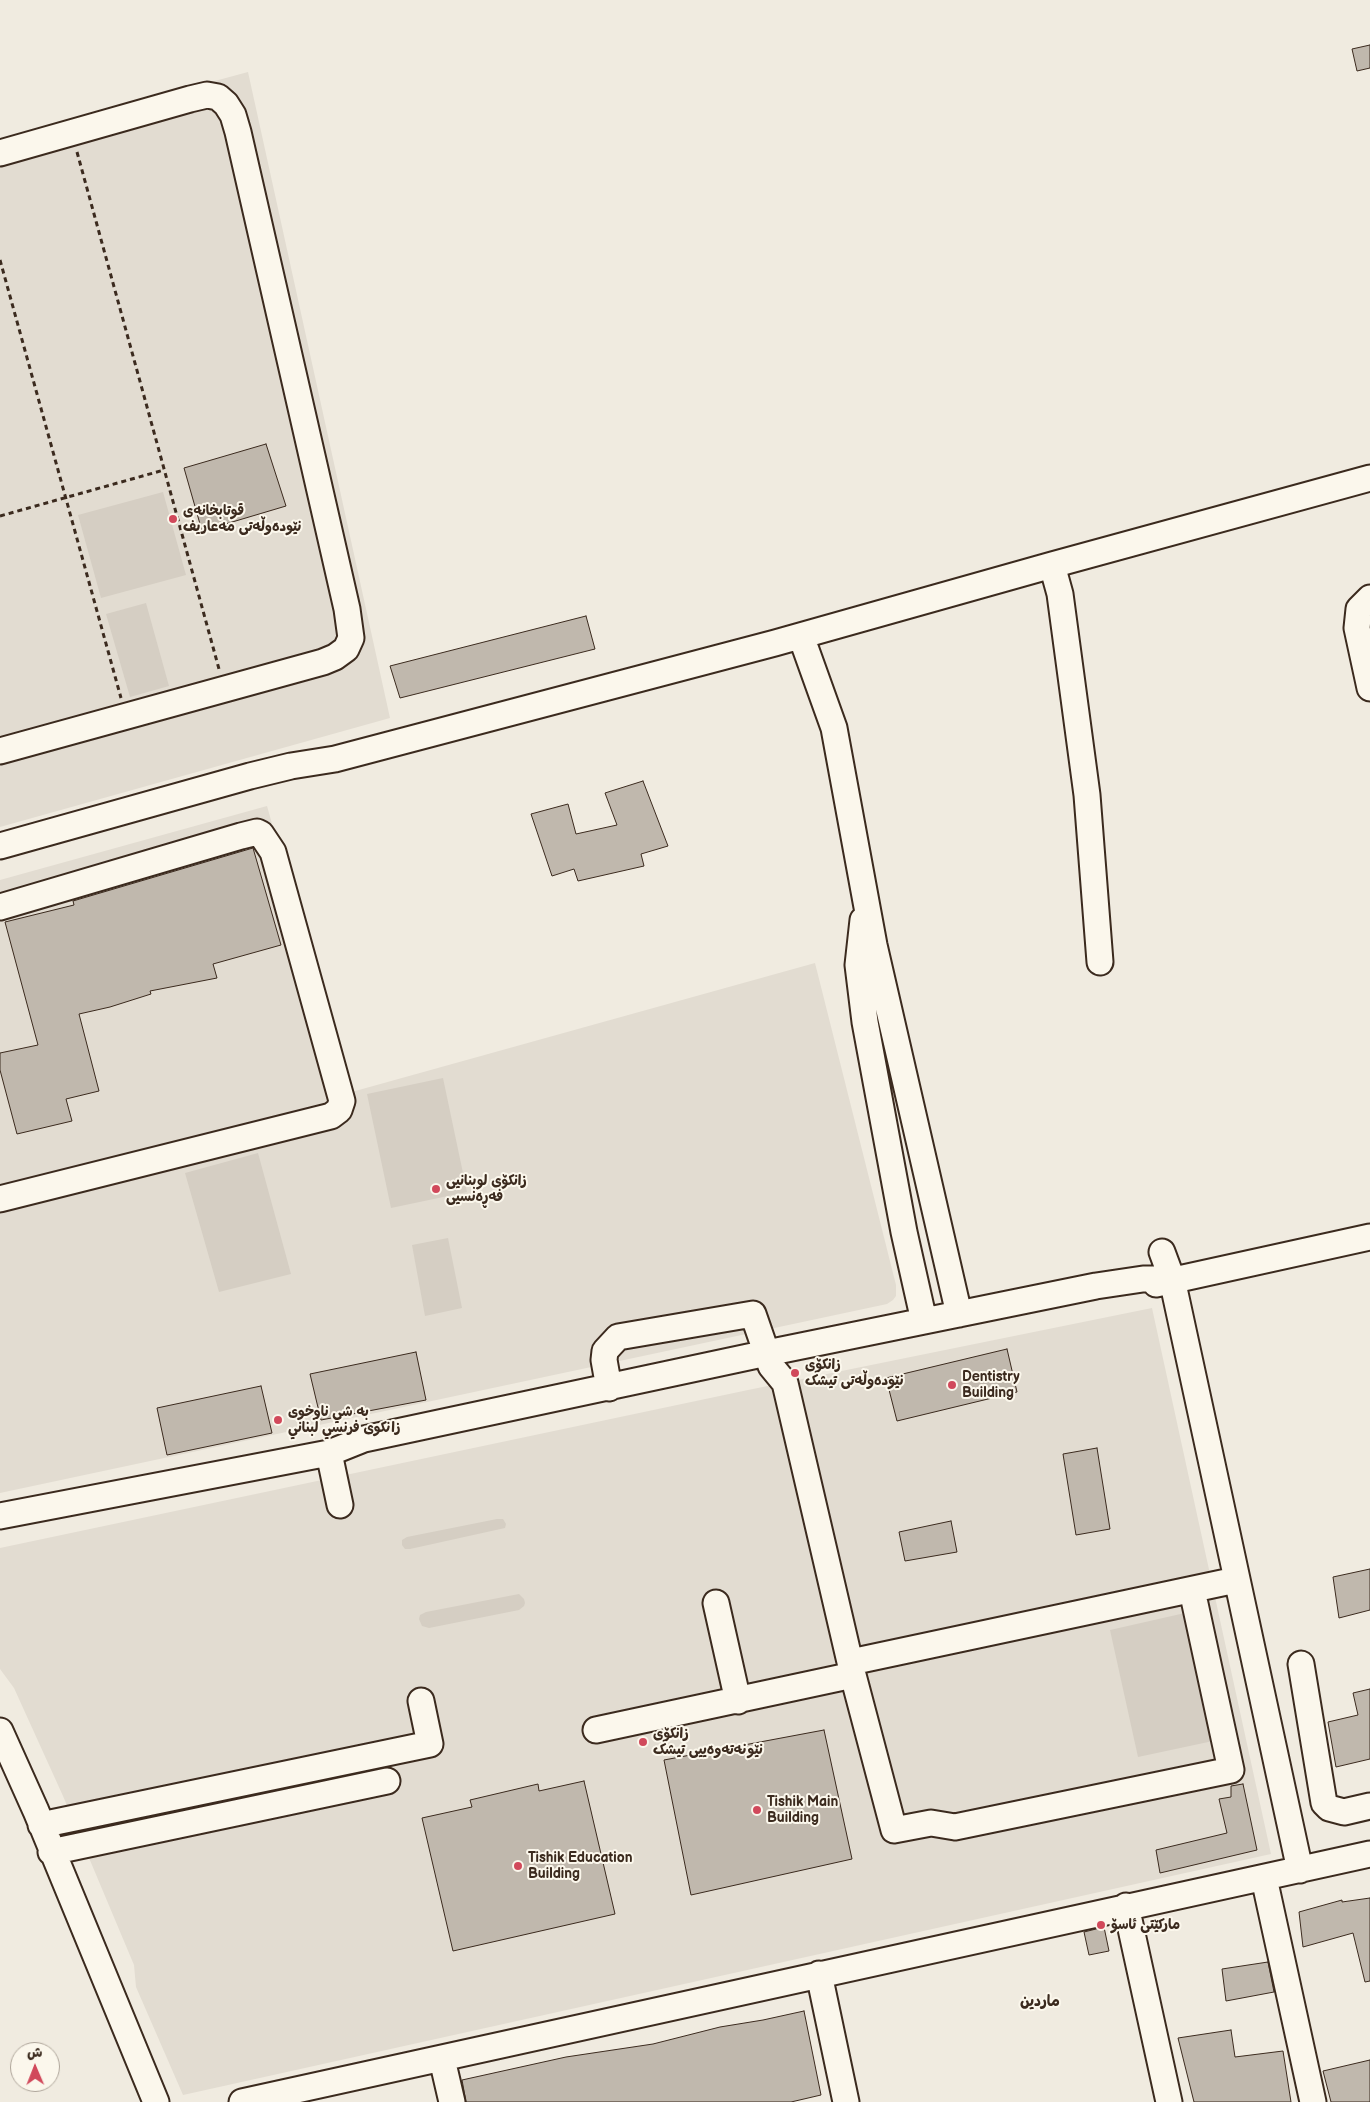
<!DOCTYPE html>
<meta charset="utf-8">
<style>
body{margin:0}
#map{position:relative;width:1370px;height:2102px;overflow:hidden;background:#f0ebe0;font-family:"Balsamiq Sans","Playpen Sans Arabic",sans-serif}
canvas{display:block}
.north{position:absolute;left:10px;top:2042px;width:50px;height:50px;box-sizing:border-box;background:#fbf7ec;border:1px solid #aea59a;border-radius:50%;rotate:359deg;font-size:14px;font-weight:700;line-height:20px;text-align:center;color:#3b2a1e}
.north::after{content:'';display:block;margin:auto;width:18px;height:22px;background:#d1495b;clip-path:polygon(50% 0,100% 100%,50% 72%,0 100%)}
</style>
<div id="map">
<canvas width="1370" height="2102"></canvas>
<div class="north">ش</div>
</div>
<script>
const g = document.querySelector('canvas').getContext('2d');
g.lineJoin = 'round';
function fill(path, color) {
  g.fillStyle = color;
  g.fill(path, 'evenodd');
}
function poly(rows) {
  const path = new Path2D();
  for (const r of rows) {
    path.moveTo(r[0], r[1]);
    for (let i = 2; i < r.length; i += 2) path.lineTo(r[i], r[i + 1]);
  }
  return path;
}
function stroke(path, color, width, dash) {
  g.strokeStyle = color;
  g.lineWidth = width;
  g.lineCap = dash ? 'butt' : 'round';
  g.setLineDash(dash || []);
  g.stroke(path);
}
function drawText(font, color, halo, rows, align = 'center') {
  g.font = font + ' "Balsamiq Sans","Playpen Sans Arabic",sans-serif';
  g.lineWidth = 4;
  g.setLineDash([]);
  g.textBaseline = 'middle';
  g.strokeStyle = halo;
  g.fillStyle = color;
  for (const [text, x, y, turn = 0] of rows) {
    g.save();
    g.translate(x, y);
    g.rotate((+turn || 0) * Math.PI / 180);
    g.textAlign = isNaN(turn) ? turn : align;
    if (halo) g.strokeText(text, 0, 0);
    g.fillText(text, 0, 0);
    g.restore();
  }
}
fill(poly([
 [248,72,390,718,0,827,0,139],
 [267,806,348,1093,815,963,896,1285,896,1296,893,1300,887,1304,0,1493,0,880],
 [1152,1308,1271,1854,183,2095,136,1987,134,1965,63,1796,14,1688,0,1669,0,1548,748,1390]
]), '#e2dcd1');
fill(poly([
 [163,492,186,575,101,598,78,515],
 [146,603,169,686,130,697,106,614],
 [443,1078,467,1192,391,1208,367,1094],
 [258,1153,291,1274,219,1292,185,1173],
 [448,1238,462,1308,425,1316,412,1245],
 [497,1519,503,1519,506,1524,505,1528,410,1549,405,1549,402,1545,402,1540,407,1537],
 [519,1594,524,1599,525,1603,524,1606,519,1610,429,1628,422,1626,419,1619,420,1615,426,1612],
 [1185,1613,1213,1741,1138,1757,1110,1630]
]), '#d5cec3');
const building = poly([
 [1370,45,1370,68,1357,71,1352,49,1370,45],
 [266,444,286,506,202,531,184,468,266,444],
 [586,616,595,649,400,698,390,666,586,616],
 [643,781,668,846,641,854,644,866,578,881,574,869,552,876,531,814,568,804,576,834,617,825,605,793,643,781],
 [253,848,281,945,213,964,217,978,150,991,151,994,110,1007,79,1014,99,1091,66,1099,72,1121,17,1134,0,1070,0,1053,38,1045,5,922,74,905,73,901,253,848],
 [1007,1349,1017,1392,897,1421,886,1378,1007,1349],
 [416,1352,426,1400,321,1420,310,1374,416,1352],
 [261,1386,272,1433,167,1455,157,1408,261,1386],
 [1097,1448,1110,1529,1076,1535,1063,1454,1097,1448],
 [951,1521,957,1552,905,1561,899,1532,951,1521],
 [1370,1569,1370,1610,1339,1618,1333,1577,1370,1569],
 [1370,1689,1370,1759,1336,1767,1328,1722,1358,1715,1353,1693,1370,1689],
 [824,1730,852,1859,691,1895,664,1760,824,1730],
 [584,1781,615,1914,453,1951,422,1818,472,1807,470,1800,538,1784,539,1791,584,1781],
 [1243,1784,1257,1850,1160,1873,1156,1850,1227,1833,1219,1799,1231,1797,1231,1786,1243,1784],
 [1370,1898,1370,1981,1365,1982,1353,1933,1303,1947,1299,1912,1342,1900,1342,1902,1370,1898],
 [1104,1927,1109,1951,1089,1955,1084,1932,1104,1927],
 [1268,1962,1274,1992,1226,2001,1222,1969,1268,1962],
 [804,2011,821,2095,791,2102,466,2102,462,2080,566,2057,653,2044,720,2027,763,2020,804,2011],
 [1231,2030,1235,2057,1283,2051,1291,2102,1194,2102,1178,2038,1231,2030],
 [1370,2060,1370,2102,1331,2102,1323,2071,1370,2060]
]);
fill(building, '#c0b8ad');
stroke(building, '#3b2a1e', 1);
const minor = poly([
 [0,153,190,99,207,95,218,97,226,104,233,115,238,132,347,609,351,638,346,649,335,657,323,662,0,751],
 [1052,565,1060,594,1087,795,1100,962],
 [1370,598,1359,609,1357,628,1370,688],
 [801,636,834,728,874,945,959,1314],
 [0,846,250,776,291,766,335,759,775,643,1052,565,1370,478],
 [0,907,241,836,257,832,261,834,273,852,342,1101,339,1110,331,1116,0,1199],
 [863,920,858,965,865,1022,904,1232,924,1321],
 [1162,1252,1172,1279,1300,1870],
 [1156,1284,1370,1237],
 [609,1388,604,1360,605,1351,618,1337,753,1314,771,1366,785,1383,853,1675,894,1830,931,1823,955,1827,1231,1770,1192,1590],
 [329,1453,340,1505],
 [0,1516,329,1453,364,1439,767,1353,1096,1286,1143,1279,1172,1279],
 [716,1603,738,1701],
 [851,1662,1236,1580],
 [1301,1664,1324,1803,1329,1808,1344,1812,1370,1806],
 [596,1730,853,1675],
 [0,1731,36,1811,156,2102],
 [41,1825,430,1744,421,1701],
 [51,1852,387,1781],
 [1264,1878,1313,2102],
 [1126,1906,1169,2102],
 [819,1974,846,2102],
 [442,2059,452,2102],
 [242,2102,1370,1854]
]);
stroke(minor, '#3b2a1e', 29);
stroke(poly([
 [77,152,219,669],
 [0,260,121,698],
 [0,516,164,470]
]), '#3b2a1e', 3, [5, 4]);
stroke(minor, '#fbf7ec', 25);
for (const [x, y, r, color] of [
 [173,519,5,"#d1495b"],
 [436,1189,5,"#d1495b"],
 [795,1373,5,"#d1495b"],
 [952,1385,5,"#d1495b"],
 [278,1420,5,"#d1495b"],
 [643,1742,5,"#d1495b"],
 [757,1810,5,"#d1495b"],
 [518,1866,5,"#d1495b"],
 [1101,1925,5,"#d1495b"]
]) {
  const dot = new Path2D();
  dot.arc(x, y, r, 0, 2 * Math.PI);
  g.fillStyle = color;
  g.fill(dot);
  stroke(dot, '#fbf7ec', 2);
}
drawText('bold 14px', '#3b2a1e', '#fbf7ec', [
 ["قوتابخانەی",183,511],
 ["نێودەوڵەتی مەعاریف",183,527],
 ["زانکۆی لوبنانیی",446,1181],
 ["فەڕەنسیی",446,1197],
 ["زانکۆی",805,1365],
 ["نێودەوڵەتی تیشک",805,1381],
 ["Dentistry",962,1377],
 ["Building",962,1393],
 ["به شي ناوخوى",288,1412],
 ["زانكوى فرنسي لبناني",288,1428],
 ["زانکۆی",653,1734],
 ["نێونەتەوەییی تیشک",653,1750],
 ["Tishik Main",767,1802],
 ["Building",767,1818],
 ["Tishik Education",528,1858],
 ["Building",528,1874],
 ["مارکێتی ئاسۆ",1111,1925]
], 'left');
drawText('bold 15px', '#3b2a1e', '#fbf7ec', [
 ["ماردین",1040,2002]
]);
</script>
